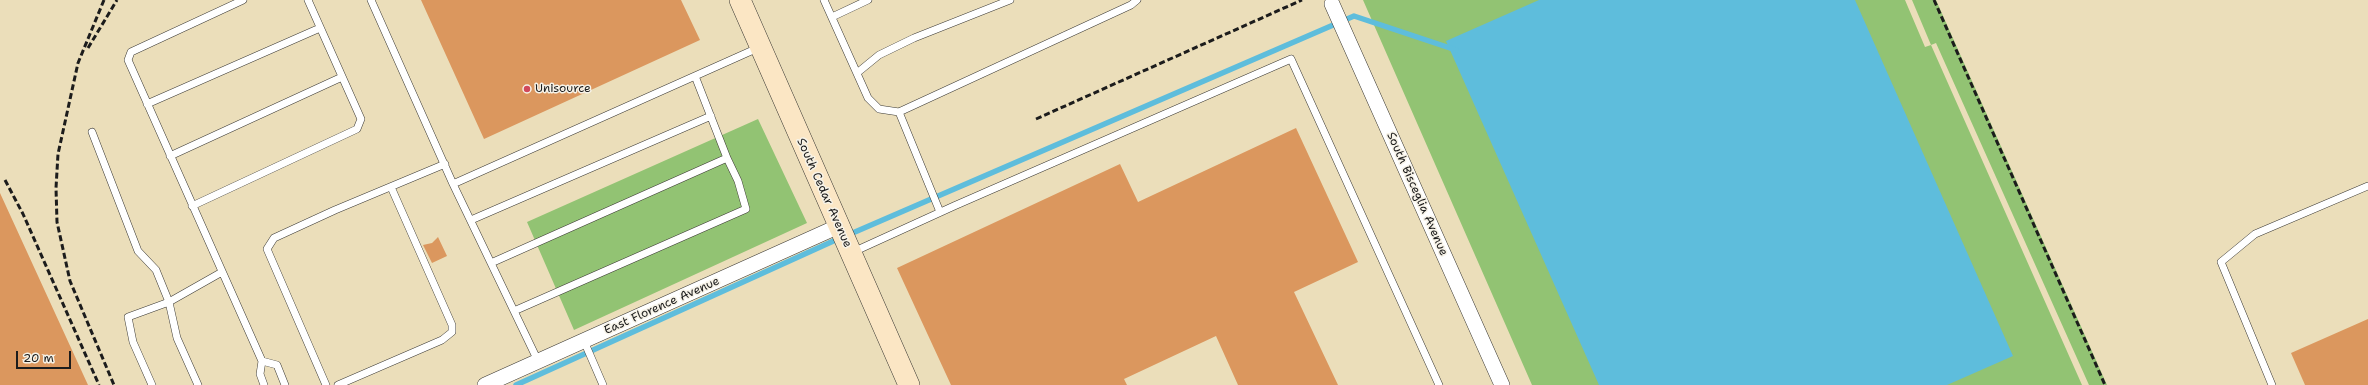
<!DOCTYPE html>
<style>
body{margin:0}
#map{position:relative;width:2368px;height:385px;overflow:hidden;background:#ebdeba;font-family:"Shantell Sans",sans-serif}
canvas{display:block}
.scale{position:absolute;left:16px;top:351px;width:55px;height:18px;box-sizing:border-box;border:2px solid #1c1c1c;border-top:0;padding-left:5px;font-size:12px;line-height:14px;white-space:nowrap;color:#1c1c1c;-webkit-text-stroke:3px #f7f3e8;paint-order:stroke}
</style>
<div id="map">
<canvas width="2368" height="385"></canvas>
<div class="scale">20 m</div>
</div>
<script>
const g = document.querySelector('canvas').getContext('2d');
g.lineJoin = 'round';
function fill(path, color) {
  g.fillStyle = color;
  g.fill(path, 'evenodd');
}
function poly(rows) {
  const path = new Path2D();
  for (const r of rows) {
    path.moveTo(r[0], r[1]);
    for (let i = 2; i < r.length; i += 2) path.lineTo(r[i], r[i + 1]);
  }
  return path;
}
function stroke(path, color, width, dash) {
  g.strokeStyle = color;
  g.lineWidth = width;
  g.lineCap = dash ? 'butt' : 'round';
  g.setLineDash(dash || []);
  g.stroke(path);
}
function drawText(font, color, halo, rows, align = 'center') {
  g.font = font + ' "Shantell Sans",sans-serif';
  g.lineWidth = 3;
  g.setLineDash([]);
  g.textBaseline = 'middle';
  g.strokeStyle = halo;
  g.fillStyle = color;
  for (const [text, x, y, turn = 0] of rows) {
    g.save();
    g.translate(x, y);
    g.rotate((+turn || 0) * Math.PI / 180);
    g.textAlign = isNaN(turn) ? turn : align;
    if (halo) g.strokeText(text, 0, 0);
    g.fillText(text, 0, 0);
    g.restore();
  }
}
fill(poly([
 [1363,0,1905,0,1925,47,1931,45,1912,0,1936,0,2107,385,2089,385,1936,43,1931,45,2082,385,1532,385],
 [758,119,807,223,574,330,527,222]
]), '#92c373');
fill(poly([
 [1539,0,1855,0,2013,356,1947,385,1599,385,1446,41]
]), '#5ebddc');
stroke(poly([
 [848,235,1354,16,1456,50],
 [516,385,840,238]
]), '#5ebddc', 5.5);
fill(poly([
 [421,0,681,0,700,40,484,139],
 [1296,128,1358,262,1294,292,1338,385,1238,385,1216,336,1124,379,1127,385,951,385,897,268,1120,164,1138,202],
 [0,193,88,385,0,385],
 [438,237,447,256,432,263,423,245,432,243],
 [2368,319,2368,385,2305,385,2291,353]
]), '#db975e');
const service = poly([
 [243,0,131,52,128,60,262,361],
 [371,0,453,184,538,361],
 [824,0,868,98,879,109,899,112,1131,5,1137,0],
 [832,17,868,0],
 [857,73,879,55,914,38,1010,0],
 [695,76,727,158],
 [147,104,320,28],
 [899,112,940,212],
 [92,132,138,251,156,270,169,302,128,317,133,342,152,385],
 [170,156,342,77],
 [453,184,760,47],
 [192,206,357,129,361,119,308,0],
 [471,220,711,116],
 [853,252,954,206,1291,59,1439,385],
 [491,263,727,158,738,181,746,209,514,311],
 [584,341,603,385],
 [198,385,177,338,169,302,222,272],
 [264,385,260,374,262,361,277,365,285,385],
 [326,385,267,249,274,238,335,210,445,164],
 [338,385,442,340,452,332,452,325,391,187],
 [2272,385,2221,262,2255,234,2368,186]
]);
const minor = poly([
 [1332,4,1502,385],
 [485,385,839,226]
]);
const secondary = poly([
 [740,0,909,385]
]);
stroke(service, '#3b3934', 8);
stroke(minor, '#3b3934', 16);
stroke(secondary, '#3b3934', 22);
stroke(service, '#fff', 7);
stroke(minor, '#fff', 15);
stroke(secondary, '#fbe6c4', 21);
stroke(poly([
 [104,0,78,63,58,154,56,188,57,222,70,281,114,385],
 [1934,0,2105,385],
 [88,48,117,0],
 [1036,119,1302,0],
 [5,180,23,214,99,385]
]), '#1c1c1c', 3, [6, 3]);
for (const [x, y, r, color] of [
 [527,89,4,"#d1495b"]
]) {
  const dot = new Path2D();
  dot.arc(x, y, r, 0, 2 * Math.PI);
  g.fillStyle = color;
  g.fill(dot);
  stroke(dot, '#f7f3e8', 1.5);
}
drawText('12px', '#1c1c1c', '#f7f3e8', [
 ["Unisource",535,89]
], 'left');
drawText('12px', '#1c1c1c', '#f7f3e8', [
 ["South Cedar Avenue",824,193,66],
 ["South Bisceglia Avenue",1417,194,66],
 ["East Florence Avenue",662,306,-24]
]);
</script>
